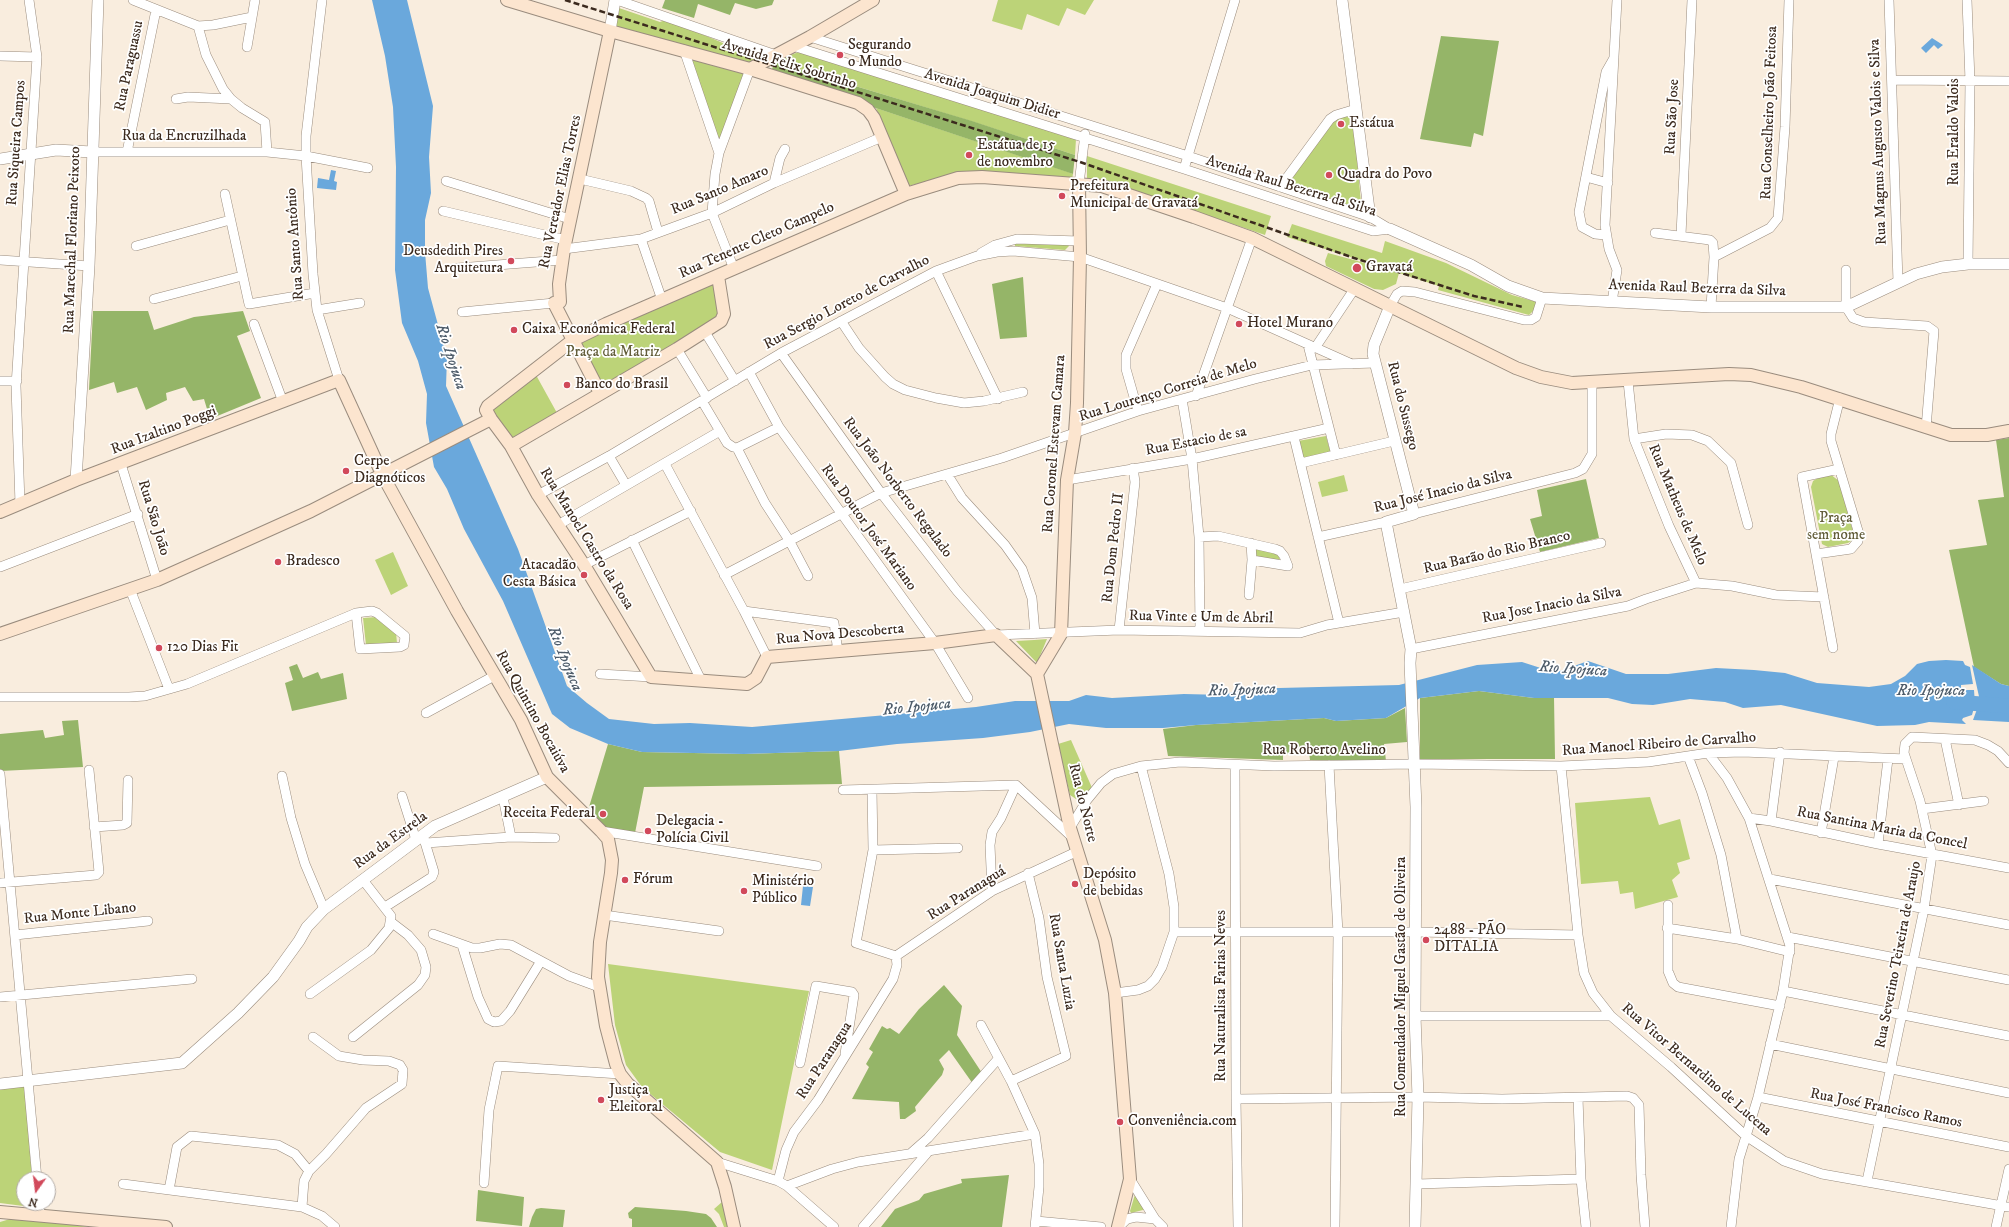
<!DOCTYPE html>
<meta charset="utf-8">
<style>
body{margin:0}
#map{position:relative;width:2009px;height:1227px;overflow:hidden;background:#f9edde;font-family:"IM FELL DW Pica",serif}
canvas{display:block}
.north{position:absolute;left:16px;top:1171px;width:40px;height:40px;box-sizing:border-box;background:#fff;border:1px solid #b1aaa5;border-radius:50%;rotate:194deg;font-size:11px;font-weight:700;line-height:16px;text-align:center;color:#3b2a1e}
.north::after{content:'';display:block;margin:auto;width:14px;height:18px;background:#d1495b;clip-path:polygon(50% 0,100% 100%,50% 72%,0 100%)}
</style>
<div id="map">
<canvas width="2009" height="1227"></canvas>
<div class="north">N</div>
</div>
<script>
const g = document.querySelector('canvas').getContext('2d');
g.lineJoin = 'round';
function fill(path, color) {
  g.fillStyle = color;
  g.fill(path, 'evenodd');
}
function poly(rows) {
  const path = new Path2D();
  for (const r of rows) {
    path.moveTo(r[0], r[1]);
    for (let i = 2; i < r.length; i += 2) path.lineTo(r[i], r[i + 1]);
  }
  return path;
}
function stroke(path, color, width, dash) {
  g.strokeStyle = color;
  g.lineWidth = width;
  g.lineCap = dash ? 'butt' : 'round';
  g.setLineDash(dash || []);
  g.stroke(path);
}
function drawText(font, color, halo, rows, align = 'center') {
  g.font = font + ' "IM FELL DW Pica",serif';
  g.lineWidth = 3.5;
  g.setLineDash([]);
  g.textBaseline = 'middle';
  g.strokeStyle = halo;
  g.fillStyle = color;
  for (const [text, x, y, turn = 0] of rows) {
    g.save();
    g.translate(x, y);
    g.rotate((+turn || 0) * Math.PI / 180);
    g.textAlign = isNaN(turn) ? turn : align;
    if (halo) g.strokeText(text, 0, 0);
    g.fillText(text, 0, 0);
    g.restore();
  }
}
fill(poly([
 [998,0,1094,0,1085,15,1067,8,1059,26,1027,14,1022,30,992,21],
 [619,8,660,22,665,20,704,35,749,54,754,56,756,60,749,63,616,28],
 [799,52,1076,139,1075,155,974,122,773,61],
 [690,57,745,72,719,143],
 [876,108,1068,172,1073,174,1072,179,956,174,908,186],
 [1348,114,1352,116,1355,136,1361,203,1358,210,1287,187,1287,184,1334,120],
 [1087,156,1271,216,1265,235,1104,180,1087,179],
 [1292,224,1382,253,1385,241,1446,263,1512,295,1537,302,1536,308,1529,315,1438,290,1439,286,1399,273,1396,284,1383,290,1374,289,1326,266,1325,261,1328,253,1398,272,1287,237],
 [1015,240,1068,243,1069,246,1065,250,1015,246],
 [714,283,718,316,701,329,602,386,579,342],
 [536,375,557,413,512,440,491,408],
 [1326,436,1331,454,1304,460,1298,441],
 [1830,474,1839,481,1854,535,1854,539,1848,543,1828,547,1822,544,1811,487,1813,481,1821,476],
 [1344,475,1348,491,1322,497,1318,482],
 [1256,548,1280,555,1279,563,1254,556],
 [393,552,408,586,391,595,375,560],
 [377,617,396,633,397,643,366,645,363,618],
 [1047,639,1037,663,1016,641,1034,640],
 [1071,740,1093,790,1089,795,1079,801,1070,795,1058,744],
 [1650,797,1659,825,1680,819,1690,859,1677,863,1680,873,1672,880,1678,897,1635,909,1633,892,1620,894,1618,881,1581,884,1575,803],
 [608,964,809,991,772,1170,720,1152,642,1087,626,1065,615,1025],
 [25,1085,32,1179,24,1179,24,1203,31,1203,31,1207,0,1203,0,1088],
 [1136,1191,1147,1209,1131,1213,1130,1211],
 [722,1202,723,1205,728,1227,724,1227,719,1214,714,1209],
 [10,1219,51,1222,89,1227,0,1227,0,1222]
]), '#bcd378');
fill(poly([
 [665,0,774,0,772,5,756,9,735,3,730,15,698,4,694,18,662,8],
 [1441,36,1499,41,1483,136,1474,133,1471,147,1420,139],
 [775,62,972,121,1075,155,1073,174,774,74,772,69],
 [1023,277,1027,337,1000,339,992,284],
 [93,311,148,311,154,330,194,317,243,311,250,331,237,336,261,398,210,419,204,399,193,401,185,387,166,393,167,400,146,410,137,387,117,393,114,382,89,390],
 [2009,438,2009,686,2001,684,1974,667,1949,550,1987,545,1978,500,2004,497,1996,440],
 [1586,479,1599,538,1540,552,1530,519,1542,516,1537,490],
 [297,664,303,678,318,672,321,679,343,673,347,699,292,711,285,683,293,680,289,667],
 [1479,691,1534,698,1554,697,1555,759,1420,759,1420,698],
 [1405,708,1407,742,1384,744,1386,761,1310,760,1309,752,1283,754,1283,760,1168,756,1163,729,1196,725,1324,718,1336,721,1386,718],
 [78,720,83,767,0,771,0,734,43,730,45,738,64,735,62,721],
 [608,744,642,752,744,754,839,751,842,784,644,787,635,833,604,827,589,807],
 [944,985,962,1006,957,1035,982,1073,973,1084,949,1050,939,1060,944,1069,942,1075,915,1107,916,1111,905,1119,900,1119,899,1102,852,1099,869,1067,866,1064,873,1052,869,1049,882,1026,887,1029,890,1028,899,1034,919,1009],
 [1009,1175,1002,1227,881,1227,895,1209,919,1200,924,1194,962,1183,961,1179],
 [478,1190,524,1197,522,1226,476,1221],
 [635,1207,686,1211,706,1214,711,1218,717,1227,632,1227,632,1219,629,1218,628,1213],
 [541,1208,565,1210,563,1227,529,1227,532,1217,536,1209]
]), '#95b568');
fill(poly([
 [372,0,407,0,433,106,429,157,431,193,425,220,425,252,428,288,447,358,446,386,518,549,567,686,587,703,609,719,654,724,690,723,752,727,976,707,1015,701,1069,701,1086,695,1112,698,1184,694,1225,695,1239,689,1399,685,1477,665,1522,662,1550,671,1560,671,1588,661,1626,674,1668,674,1716,668,1754,670,1785,673,1817,683,1869,687,1891,684,1905,676,1917,664,1929,661,1946,660,1963,661,1965,665,1970,667,1973,684,1961,685,1961,690,1974,690,1975,704,1972,715,1963,718,1962,720,1966,724,1929,722,1915,725,1877,726,1781,705,1743,708,1725,702,1690,699,1653,705,1632,704,1608,698,1534,698,1479,691,1420,698,1386,718,1336,721,1324,718,1196,725,1163,728,1106,728,1069,724,1030,732,983,738,897,744,839,751,744,754,642,752,608,744,570,728,552,714,503,601,464,529,447,489,434,467,426,423,427,394,418,361,402,323,395,270,396,167,393,107,385,56],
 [1932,38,1943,45,1938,49,1934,45,1926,53,1921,48],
 [331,170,336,171,334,181,337,182,336,190,317,188,318,178,329,180],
 [1972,665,2001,684,2009,686,2009,722,1973,720,1980,701],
 [803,886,813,887,810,906,801,905]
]), '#6aa8dc');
stroke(poly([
 [1954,702,2009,706]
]), '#6aa8dc', 15);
const minor = poly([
 [133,0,198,26,213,25,252,17],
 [322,0,306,136,306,156,313,274,317,310,339,380],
 [617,0,776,55],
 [1889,0,1898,282],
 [1967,0,1970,81,1968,264],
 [198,26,206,55,223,89,231,99,242,108,265,122,267,152],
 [810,37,1188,156,1370,217,1390,229],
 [793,46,1184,169,1373,231,1390,229],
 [247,47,255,0],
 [684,50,719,153],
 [0,56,37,57],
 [1892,80,2009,81],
 [176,99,188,97,231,99],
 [92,152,267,152,306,156,368,168],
 [127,152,156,10],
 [1184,169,1235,0],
 [1586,177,1608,183],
 [580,179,631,191,646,198,649,201,658,232],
 [446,181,570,219],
 [774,183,780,158,785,149],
 [1079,184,1085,134],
 [1280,187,1330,119,1336,115,1356,109],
 [225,194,249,304,315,293],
 [443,211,566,240],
 [1655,233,1710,240,1713,243,1714,257,1711,307],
 [1606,235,1595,234,1582,227,1579,212,1606,72,1614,58],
 [1681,235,1692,0],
 [641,239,662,300],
 [136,246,230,220],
 [564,249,641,239,712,213,774,183,882,137],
 [981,253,995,245,1017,239,1079,241],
 [1714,257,1770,228,1778,218,1785,127,1789,0],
 [0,260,89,266],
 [458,268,562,260],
 [734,269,712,213,715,174,719,153,750,69],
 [1846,270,1846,307,1853,318,1864,322,1927,326,1934,331,1926,428],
 [936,271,998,399],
 [154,299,242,276],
 [1612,302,1617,270,1609,249,1605,225,1617,0],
 [1390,306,1397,294,1402,291,1415,292,1524,320,1531,320,1536,317,1542,298],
 [317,310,360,303],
 [462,312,554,303],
 [841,321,859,348,885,377,893,384,905,390,936,398,964,403,984,401,1023,392],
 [254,324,283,402],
 [705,332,735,381],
 [1308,345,1336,455],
 [1315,348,1355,288],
 [677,349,707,398],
 [781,353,881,493,957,591,996,635,1119,630,1300,633,1327,625,1404,612],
 [749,372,779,427,935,643,968,698],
 [0,381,17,381],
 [1628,381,1634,439,1669,526,1696,583],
 [1196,396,1252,238],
 [1182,399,1192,459,1199,537,1200,631],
 [702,401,727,443,733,447,737,448,779,427],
 [1138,411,1126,369,1126,355,1157,284],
 [1294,437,1339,623],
 [1634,439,1666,434,1692,435,1708,441,1731,463,1748,525],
 [737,448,765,503,789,540,808,576],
 [609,456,626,485],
 [1301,463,1394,441],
 [121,464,157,580],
 [665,464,744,611,767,657],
 [947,474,962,498,1005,545,1022,569,1032,598,1035,634],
 [1067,480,1192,459,1329,428],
 [538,495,609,456,781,353,936,271,977,256,997,252,1013,251,1080,257,1227,308,1352,364],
 [20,504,16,386,37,57,29,0],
 [1414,514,1575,473,1583,469,1592,454,1592,383],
 [558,525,720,431],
 [1199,537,1218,536,1275,549,1280,551,1284,556,1288,566],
 [1318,537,1386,522],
 [632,540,701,680],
 [1816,554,1851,549,1858,541,1859,534,1831,441,1831,434,1840,398],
 [1252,560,1288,566],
 [584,565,691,511],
 [0,567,138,514],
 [724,575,881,493,1002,458,1138,411,1255,379,1312,365,1375,363],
 [130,589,169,689],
 [1400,589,1601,543],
 [1249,595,1252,560,1251,543],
 [744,611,834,623,838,652],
 [1119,630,1135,482,1133,468],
 [1833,648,1802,477,1839,469],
 [1411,649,1628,606,1646,599,1696,583,1732,586,1776,595,1824,597],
 [600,674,651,677],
 [0,697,129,697,145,696,187,684,356,613,372,611,377,613,405,636,404,645,400,647,360,649,356,613],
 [426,713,494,676],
 [1945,739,1959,805],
 [1708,753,1727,778,1749,818,1790,946,1783,991,1758,1097,1739,1159,1731,1227],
 [1688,756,1702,793,1721,855,1737,939],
 [1235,765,1236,1099,1238,1227],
 [1329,765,1338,933,1335,1227],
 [1561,766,1578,935,1584,973,1593,993,1611,1016,1671,1067,1746,1136,1784,1161,1822,1174,2009,1207],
 [0,774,37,1179],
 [282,776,291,818,305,864,324,909],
 [843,790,1016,785,1073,838],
 [872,790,873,850,856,943,896,956],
 [402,796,416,840],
 [503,797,511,837],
 [1922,809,1984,801],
 [1749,818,1771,821,1878,844,2009,868],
 [1771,821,1780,752],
 [94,827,123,825,127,823,128,780],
 [1070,828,1087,800,1101,783,1113,774,1141,766,1180,762,1274,766,1414,764,1561,766,1648,762,1708,753,1743,752,1906,759],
 [601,831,817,866],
 [1821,833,1834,757],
 [426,843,511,837,555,838],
 [1878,844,1888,759],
 [873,850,958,848],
 [1770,879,2009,925],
 [0,883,96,875,99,872,89,770],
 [992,891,990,845,992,832,1001,818,1016,785],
 [1668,905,1668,971,1673,983,1678,987,1780,1006],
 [385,907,432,877,434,872,424,839],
 [604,915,719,931],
 [1667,928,1737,939,1790,952],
 [1174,932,1416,932,1578,935],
 [433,934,472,948,480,948,500,944,511,945,569,976,599,987],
 [15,935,148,921],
 [1788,937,2009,980],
 [462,945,478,997,488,1019,494,1022,501,1021,510,1011,541,961],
 [896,956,992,891,1078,851],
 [1783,991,2009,1036],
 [1115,993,1138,990,1148,986,1155,979,1162,967,1174,932,1174,907,1169,874,1141,766],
 [310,994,371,950,389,928,391,916,363,880],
 [0,997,192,979],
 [1415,1016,1611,1016],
 [981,1025,1011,1081,1035,1134,1039,1164,1039,1187,1035,1227],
 [313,1037,339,1056,363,1060,389,1061,400,1065,403,1070,402,1084,366,1108,326,1154,309,1171,304,1181,302,1207,322,1216,335,1227],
 [353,1037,418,985,425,975,426,967,421,950,408,935,391,922],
 [1770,1044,2009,1093],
 [800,1063,816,986,852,992,854,995,845,1054],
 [1011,1081,1066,1056,1047,977,1039,918,1028,873],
 [1758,1097,2009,1147],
 [1578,1098,1581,1179,1586,1227],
 [1236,1099,1418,1097,1502,1099,1627,1096,1633,1098,1639,1105,1641,1175,1645,1227],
 [911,1153,928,1138,998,1059],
 [717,1162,778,1181,787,1186,834,1227],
 [1130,1179,1155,1219,1163,1227],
 [778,1181,786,1150,794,1132,818,1100,893,979,897,965,896,956],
 [1867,1181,1924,909,1932,855,1920,801,1904,753,1905,744,1912,737,1975,740,1988,745,1998,751,2009,763],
 [484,1183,489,1110,498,1066,620,1074],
 [123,1184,302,1207],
 [1417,1184,1581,1179],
 [787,1186,832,1169,858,1162,1035,1134],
 [169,1190,177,1147,191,1136,278,1145,295,1154,309,1171],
 [39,1203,40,1215],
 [1036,1221,1101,1227],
 [863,1227,928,1152],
 [1119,1227,1127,1219,1136,1217,1155,1219],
 [1996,1227,2009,1169]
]);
const tertiary = poly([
 [1342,0,1370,217],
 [610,31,615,0],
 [0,159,56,150,92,152],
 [1390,229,1471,265,1508,286,1542,298,1711,307,1846,307,1916,274,1942,267,1968,264,2009,264],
 [1390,306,1374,345,1373,354,1414,514,1386,522,1411,649,1410,663,1416,807,1415,1016,1418,1097,1415,1227],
 [76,480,89,266,98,0],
 [0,1084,182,1063,238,1013,273,977,299,941,307,927,324,909,435,826,547,777]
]);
const secondary = poly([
 [507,0,610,31,750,69,858,103,868,110,874,118,906,194],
 [750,69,810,37,873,0],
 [600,393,554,303,560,302,559,284,564,249,610,31],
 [511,446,677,349,721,321,724,314,718,276],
 [0,512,76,480,339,380,382,474,457,611,521,720,547,777,601,831,608,839,612,860,611,873,600,942,598,977,606,1026,616,1064,620,1074,628,1084,717,1162,725,1187,734,1227],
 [0,634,157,580,242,542,311,511,491,419],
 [1037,674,1061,634,1067,480,1075,433,1077,403,1080,257,1079,184],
 [0,1212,166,1227],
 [1118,1227,1130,1179,1115,993,1105,940,1070,828,1037,674,996,635,935,643,767,657,756,678,747,684,651,677,584,565,538,495,511,446,491,419,486,410,488,406,573,340,606,324,906,194,958,178,982,177,1102,186,1194,217,1252,238,1516,368,1541,377,1572,383,1729,374,1751,375,1801,387,1951,435,1987,435,2009,431]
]);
stroke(minor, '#9a8c7e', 10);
stroke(tertiary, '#9a8c7e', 12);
stroke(secondary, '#9a8c7e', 14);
stroke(minor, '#fff', 9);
stroke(tertiary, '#fff', 11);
stroke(secondary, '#fce5cf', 12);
stroke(poly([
 [565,0,1080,162,1354,258,1474,296,1523,307]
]), '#3b2a1e', 2.5, [6, 3]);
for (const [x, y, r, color] of [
 [840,55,4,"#d1495b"],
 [1341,124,4,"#d1495b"],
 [969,155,4,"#d1495b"],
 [1329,175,4,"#d1495b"],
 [1062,196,4,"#d1495b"],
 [511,261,4,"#d1495b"],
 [1357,268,5,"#d1495b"],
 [1239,324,4,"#d1495b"],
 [514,330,4,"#d1495b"],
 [567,385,4,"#d1495b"],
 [346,471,4,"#d1495b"],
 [278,562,4,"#d1495b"],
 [584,575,4,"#d1495b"],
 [159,648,4,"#d1495b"],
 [603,814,4,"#d1495b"],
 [648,831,4,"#d1495b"],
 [625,880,4,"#d1495b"],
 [1075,884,4,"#d1495b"],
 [744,891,4,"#d1495b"],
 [1426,940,4,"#d1495b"],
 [601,1100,4,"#d1495b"],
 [1120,1122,4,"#d1495b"]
]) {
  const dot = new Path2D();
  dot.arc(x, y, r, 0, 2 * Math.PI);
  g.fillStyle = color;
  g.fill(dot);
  stroke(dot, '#fff', 1.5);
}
drawText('15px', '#3b2a1e', '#fff', [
 ["Segurando",848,46],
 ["o Mundo",848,63],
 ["Estátua",1349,124],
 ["Estátua de 15",977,146],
 ["de novembro",977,163],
 ["Quadra do Povo",1337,175],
 ["Prefeitura",1070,187],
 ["Municipal de Gravatá",1070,204],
 ["Deusdedith Pires",503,252,"right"],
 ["Arquitetura",503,269,"right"],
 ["Gravatá",1366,268],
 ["Hotel Murano",1247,324],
 ["Caixa Econômica Federal",522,330],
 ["Banco do Brasil",575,385],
 ["Cerpe",354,462],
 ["Diagnóticos",354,479],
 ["Bradesco",286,562],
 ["Atacadão",576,566,"right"],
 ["Cesta Básica",576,583,"right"],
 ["120 Dias Fit",167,648],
 ["Receita Federal",595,814,"right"],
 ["Delegacia -",656,822],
 ["Polícia Civil",656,839],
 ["Depósito",1083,875],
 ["de bebidas",1083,892],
 ["Fórum",633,880],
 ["Ministério",752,882],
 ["Público",752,899],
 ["2488 - PÃO",1434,931],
 ["DITALIA",1434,948],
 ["Justiça",609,1091],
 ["Eleitoral",609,1108],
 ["Conveniência.com",1128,1122]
], 'left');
drawText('15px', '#3b2a1e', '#fff', [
 ["Avenida Felix Sobrinho",789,65,17],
 ["Rua Paraguassu",130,66,-78],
 ["Avenida Joaquim Didier",992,95,17],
 ["Rua Conselheiro João Feitosa",1770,113,-88],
 ["Rua São Jose",1673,117,-87],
 ["Rua Eraldo Valois",1955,132,-90],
 ["Rua da Encruzilhada",184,137],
 ["Rua Magnus Augusto Valois e Silva",1879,142,-92],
 ["Rua Siqueira Campos",17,143,-86],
 ["Avenida Raul Bezerra da Silva",1291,187,17],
 ["Rua Santo Amaro",720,191,-23],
 ["Rua Vereador Elias Torres",561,192,-78],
 ["Rua Marechal Floriano Peixoto",73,240,-88],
 ["Rua Tenente Cleto Campelo",757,241,-24],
 ["Rua Santo Antônio",296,244,-94],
 ["Avenida Raul Bezerra da Silva",1697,289,2],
 ["Rua Sergio Loreto de Carvalho",847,303,-28],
 ["Rua Lourenço Correia de Melo",1168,391,-17],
 ["Rua do Sussego",1402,406,76],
 ["Rua Izaltino Poggi",164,431,-21],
 ["Rua Estacio de sa",1196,442,-11],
 ["Rua Coronel Estevam Camara",1055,444,-86],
 ["Rua João Norberto Regalado",897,488,53],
 ["Rua José Inacio da Silva",1443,492,-14],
 ["Rua Matheus de Melo",1677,505,67],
 ["Rua São João",153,518,73],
 ["Rua Doutor José Mariano",868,528,54],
 ["Rua Manoel Castro da Rosa",586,539,58],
 ["Rua Dom Pedro II",1114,548,-84],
 ["Rua Barão do Rio Branco",1497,553,-13],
 ["Rua Jose Inacio da Silva",1552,606,-11],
 ["Rua Vinte e Um de Abril",1201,618,1],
 ["Rua Nova Descoberta",840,635,-5],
 ["Rua Quintino Bocaiúva",532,712,61],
 ["Rua Manoel Ribeiro de Carvalho",1659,745,-4],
 ["Rua Roberto Avelino",1324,751],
 ["Rua do Norte",1082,803,76],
 ["Rua Santina Maria da Concel",1882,829,11],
 ["Rua da Estrela",391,841,-36],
 ["Rua Paranaguá",967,894,-32],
 ["Rua Monte Libano",80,914,-6],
 ["Rua Severino Teixeira de Araujo",1899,955,-79],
 ["Rua Santa Luzia",1061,962,80],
 ["Rua Comendador Miguel Gastão de Oliveira",1402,987,-90],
 ["Rua Naturalista Farias Neves",1222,996,-90],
 ["Rua Paranagua",825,1061,-57],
 ["Rua Vitor Bernardino de Lucena",1696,1070,41],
 ["Rua José Francisco Ramos",1886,1109,11]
]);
drawText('15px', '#625d39', '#fff', [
 ["Praça da Matriz",613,353],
 ["Praça",1836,519],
 ["sem nome",1836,536]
]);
drawText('italic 16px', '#4e5c6a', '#fff', [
 ["Rio Ipojuca",450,357,72],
 ["Rio Ipojuca",564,659,68],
 ["Rio Ipojuca",1573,670,4],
 ["Rio Ipojuca",1242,691,-2],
 ["Rio Ipojuca",1931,692],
 ["Rio Ipojuca",917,708,-6]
]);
</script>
